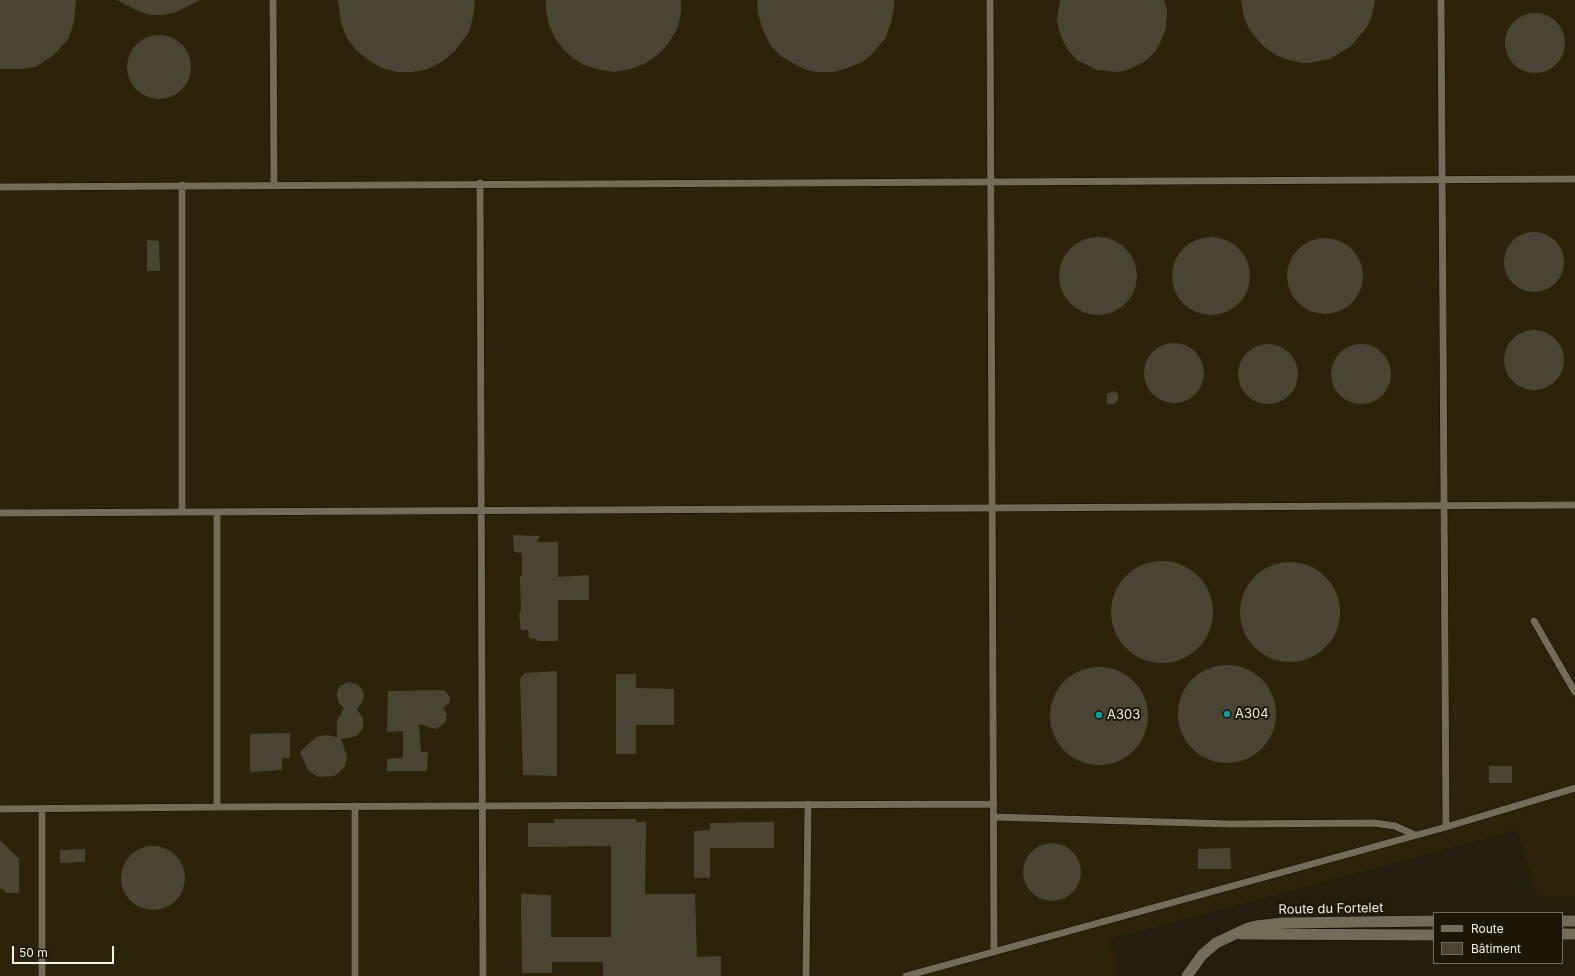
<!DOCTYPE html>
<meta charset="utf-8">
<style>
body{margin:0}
#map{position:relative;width:1575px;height:976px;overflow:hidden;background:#241f0d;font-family:Inter,sans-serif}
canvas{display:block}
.legend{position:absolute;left:1433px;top:912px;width:130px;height:52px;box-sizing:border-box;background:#1b1605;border:1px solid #716d5f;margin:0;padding:5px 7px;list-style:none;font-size:12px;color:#f3f0e5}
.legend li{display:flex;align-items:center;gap:8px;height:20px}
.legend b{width:20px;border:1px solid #716d5f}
.scale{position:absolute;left:12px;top:946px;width:102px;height:18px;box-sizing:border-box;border:2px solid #f3f0e5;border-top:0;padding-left:5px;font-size:12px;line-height:14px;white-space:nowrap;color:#f3f0e5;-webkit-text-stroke:3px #1b1605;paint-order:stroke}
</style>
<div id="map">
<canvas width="1575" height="976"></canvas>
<ul class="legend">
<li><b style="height:5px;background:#726c58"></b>Route</li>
<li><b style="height:11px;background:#4a4532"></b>Bâtiment</li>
</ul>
<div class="scale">50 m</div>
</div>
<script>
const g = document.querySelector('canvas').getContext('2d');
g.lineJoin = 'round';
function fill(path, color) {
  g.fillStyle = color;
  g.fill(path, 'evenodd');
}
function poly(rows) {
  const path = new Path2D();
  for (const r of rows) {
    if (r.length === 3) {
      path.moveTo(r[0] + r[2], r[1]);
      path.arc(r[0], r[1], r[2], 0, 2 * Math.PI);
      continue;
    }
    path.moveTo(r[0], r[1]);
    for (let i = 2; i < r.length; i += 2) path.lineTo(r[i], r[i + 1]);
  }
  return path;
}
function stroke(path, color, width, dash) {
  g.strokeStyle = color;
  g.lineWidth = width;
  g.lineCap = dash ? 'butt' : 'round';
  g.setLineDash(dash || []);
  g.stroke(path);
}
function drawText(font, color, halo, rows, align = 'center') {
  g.font = font + ' Inter,sans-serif';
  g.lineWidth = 4;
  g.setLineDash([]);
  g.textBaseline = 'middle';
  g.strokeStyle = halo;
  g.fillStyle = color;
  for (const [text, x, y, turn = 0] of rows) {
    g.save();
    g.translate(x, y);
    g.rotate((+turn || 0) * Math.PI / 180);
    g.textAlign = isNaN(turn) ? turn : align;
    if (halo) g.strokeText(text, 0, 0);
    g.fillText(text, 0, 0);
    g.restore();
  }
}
fill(poly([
 [0,0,1575,0,1575,896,1537,896,1517,830,1111,939,1111,949,1116,956,1116,976,0,976]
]), '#2b240b');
fill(poly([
 [0,0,76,0,74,23,68,39,54,55,35,67,23,69,0,69],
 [117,0,200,0,174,13,162,15,151,15,140,12],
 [338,0,475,0,473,17,469,32,455,51,443,61,428,69,413,72,397,72,382,68,368,60,355,49,347,38,341,23],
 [546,0,681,0,681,12,678,27,670,41,660,53,646,63,631,69,614,72,601,70,584,65,573,58,563,49,555,38,549,25,546,10],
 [757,0,894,0,894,7,891,23,885,39,871,55,862,62,845,69,834,72,816,72,804,69,789,61,782,57,771,46,763,30,758,14],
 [1060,0,1164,0,1167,10,1166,28,1160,43,1155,52,1144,62,1127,70,1118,72,1097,70,1077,60,1068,50,1063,41,1059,30,1057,20],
 [1241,0,1375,0,1372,15,1367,27,1351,46,1330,59,1309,63,1302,63,1286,59,1278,56,1264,47,1249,29,1244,17],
 [1535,43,30],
 [159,67,32],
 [1534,262,30],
 [1211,276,39],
 [1098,276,39],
 [1325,276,38],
 [147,240,159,241,160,271,147,271],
 [1534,360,30],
 [1174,373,30],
 [1361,374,30],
 [1268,374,30],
 [1113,391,1118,394,1118,400,1114,404,1107,404,1107,394],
 [513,535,540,536,537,542,558,542,558,577,589,575,589,600,558,600,558,641,537,641,536,639,529,638,528,630,521,630,519,614,521,610,520,576,522,576,522,553,514,552],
 [1162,612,51],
 [1290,612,50],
 [1227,714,49],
 [1099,716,49],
 [557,671,557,776,523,775,520,678,525,673],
 [616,674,636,674,636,688,674,689,674,725,636,725,636,754,616,754],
 [348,682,357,684,361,688,364,693,363,701,357,709,363,718,363,728,357,736,341,739,347,756,345,766,342,770,334,776,319,777,310,772,307,768,300,752,316,737,325,735,337,737,337,721,344,708,339,703,337,697,337,692,340,686],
 [441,690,446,691,450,698,449,703,443,708,447,714,445,723,436,729,419,724,421,752,428,752,427,771,387,771,387,759,403,758,403,731,387,732,388,691],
 [290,733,290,758,282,758,282,770,250,772,250,734],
 [1489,766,1512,766,1512,783,1489,783],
 [554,819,636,819,636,822,646,822,645,894,695,894,697,957,721,956,721,976,603,976,603,962,552,962,552,973,522,973,521,894,551,895,551,937,611,937,611,846,528,847,528,823,554,823],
 [774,822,774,848,710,848,710,878,694,878,694,831,710,830,710,823],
 [0,840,19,859,19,893,6,893,3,889,0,889],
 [1052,872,29],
 [153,878,32],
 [1230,848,1231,869,1198,869,1198,849],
 [85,849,85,862,60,863,60,850]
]), '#4a4532');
const service = poly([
 [273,0,274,184],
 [990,0,994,952],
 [1441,0,1446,827],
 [480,183,483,976],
 [182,185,182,512],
 [0,187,1575,179],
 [0,513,1575,505],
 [1534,621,1575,692],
 [355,806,355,976],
 [217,807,994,804],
 [0,809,217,807,217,512],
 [42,809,42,976],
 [994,817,1230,824,1374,823,1395,826,1415,835],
 [806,976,808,804],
 [906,976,1446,827,1575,788]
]);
const secondary = poly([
 [1562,921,1575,921],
 [1241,934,1434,935],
 [1562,934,1575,934],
 [1187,976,1202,955,1216,943,1248,928,1256,926,1282,923,1434,921]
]);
stroke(service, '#0d0900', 8);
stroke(secondary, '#0d0900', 12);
stroke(service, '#726c58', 7);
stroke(secondary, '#726c58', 11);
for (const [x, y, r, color] of [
 [1227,714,4,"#0f9aa8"],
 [1099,715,4,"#0f9aa8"]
]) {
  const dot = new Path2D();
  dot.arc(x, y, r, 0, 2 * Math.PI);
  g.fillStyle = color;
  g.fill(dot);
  stroke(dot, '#1b1605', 1.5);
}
drawText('13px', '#f3f0e5', '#1b1605', [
 ["A304",1235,714],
 ["A303",1107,715]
], 'left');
drawText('13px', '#f3f0e5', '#1b1605', [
 ["Route du Fortelet",1331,909,-1]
]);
</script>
